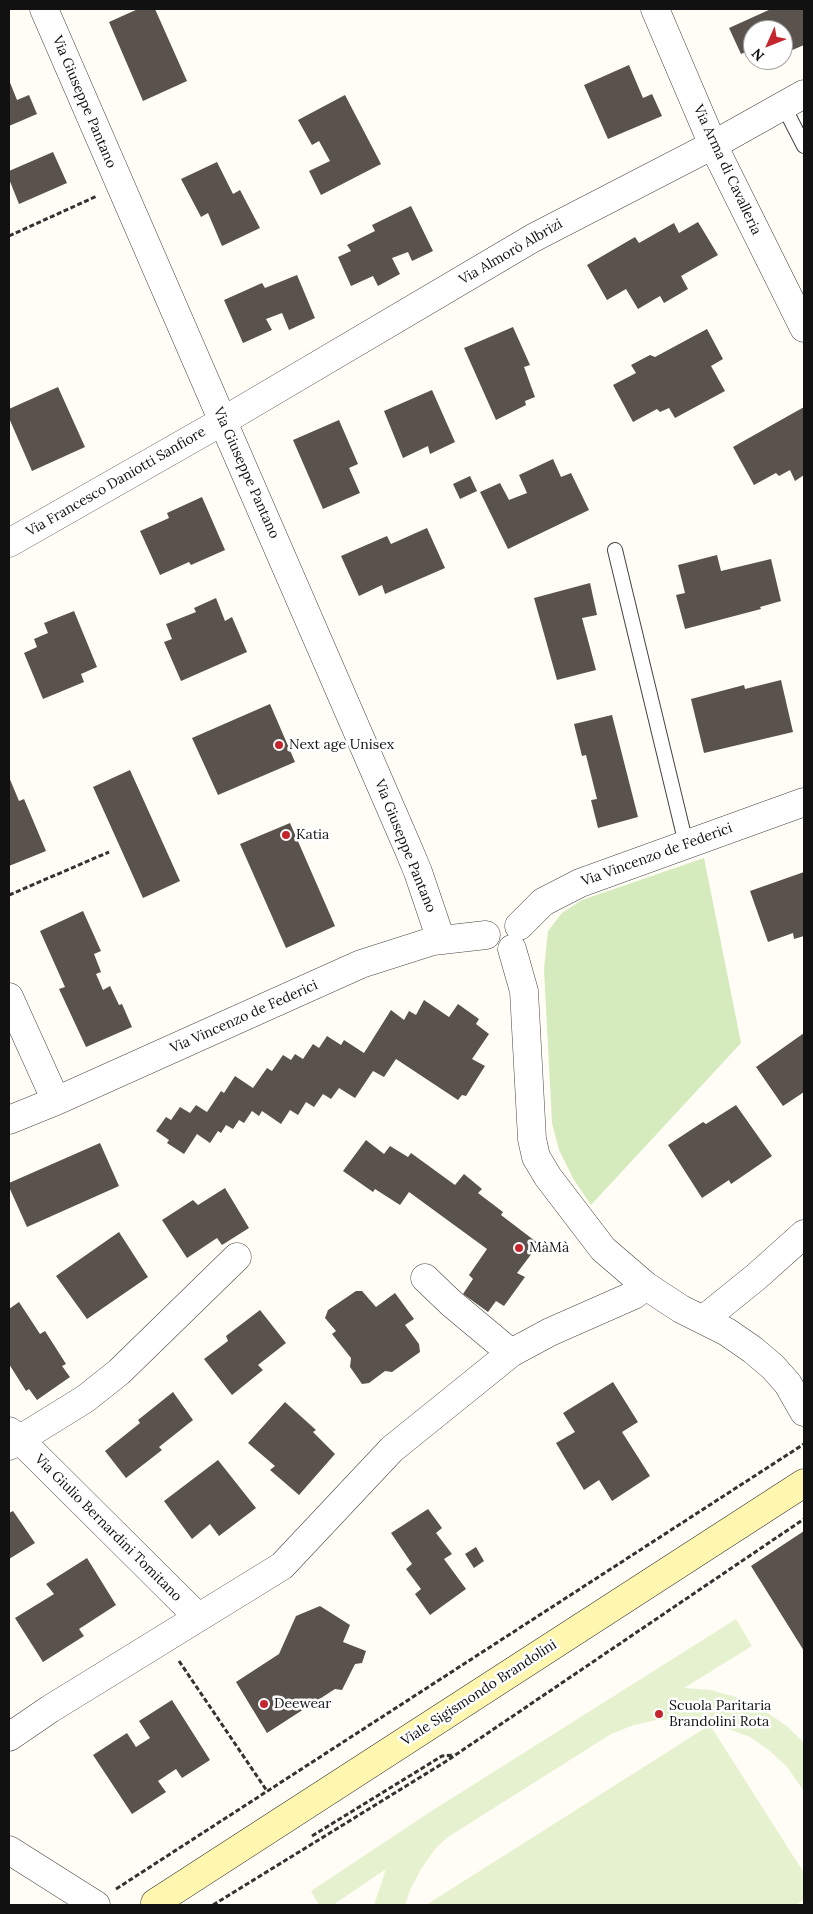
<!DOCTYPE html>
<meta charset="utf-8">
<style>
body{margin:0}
#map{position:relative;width:813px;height:1914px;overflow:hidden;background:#fffdf5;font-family:Lora,serif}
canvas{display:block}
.frame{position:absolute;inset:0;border:10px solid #111;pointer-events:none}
.north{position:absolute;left:743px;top:20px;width:50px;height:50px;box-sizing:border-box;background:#fff;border:1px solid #a0a0a0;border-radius:50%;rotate:226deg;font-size:14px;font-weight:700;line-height:20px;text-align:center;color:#111}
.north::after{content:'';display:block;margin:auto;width:18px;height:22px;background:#c4262e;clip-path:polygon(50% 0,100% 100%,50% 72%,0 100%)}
</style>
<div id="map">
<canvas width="813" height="1914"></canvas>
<div class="frame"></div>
<div class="north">N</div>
</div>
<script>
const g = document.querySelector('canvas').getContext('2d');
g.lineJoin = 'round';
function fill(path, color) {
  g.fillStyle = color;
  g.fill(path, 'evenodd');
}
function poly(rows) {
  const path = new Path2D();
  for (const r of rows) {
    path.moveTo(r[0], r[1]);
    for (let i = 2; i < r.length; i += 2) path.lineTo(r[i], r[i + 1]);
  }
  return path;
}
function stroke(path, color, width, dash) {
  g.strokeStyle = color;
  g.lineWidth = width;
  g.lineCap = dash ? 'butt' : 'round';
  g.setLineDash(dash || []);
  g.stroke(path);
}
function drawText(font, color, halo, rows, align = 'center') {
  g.font = font + ' Lora,serif';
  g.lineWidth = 5;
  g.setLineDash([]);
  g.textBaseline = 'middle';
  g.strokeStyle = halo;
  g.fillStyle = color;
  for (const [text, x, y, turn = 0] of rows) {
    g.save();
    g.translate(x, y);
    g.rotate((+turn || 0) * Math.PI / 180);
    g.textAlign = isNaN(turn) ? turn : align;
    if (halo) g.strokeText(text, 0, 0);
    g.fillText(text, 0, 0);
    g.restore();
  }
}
fill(poly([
 [704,858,741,1043,591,1205,574,1180,559,1150,552,1123,544,969,548,931,562,913,582,900]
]), '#d5ebbd');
fill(poly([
 [736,1619,752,1646,684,1688,711,1690,739,1698,765,1711,788,1727,804,1743,804,1791,787,1767,770,1751,750,1737,706,1721,681,1719,657,1720,634,1725,611,1734,448,1837,435,1849,421,1869,410,1890,405,1905,374,1905,386,1869,333,1905,319,1905,311,1891,430,1812],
 [710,1725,804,1873,804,1900,796,1905,426,1905]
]), '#e6f2cf');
fill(poly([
 [138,9,155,9,187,81,143,101,109,22],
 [771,9,804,9,804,45,783,54,783,30,753,30,753,49,741,54,729,28],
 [629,65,643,98,652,94,662,116,608,139,584,85],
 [9,80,17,100,29,95,37,114,9,126],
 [345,95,381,164,321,195,309,171,330,161,319,141,312,145,298,120],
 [53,152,67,183,19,204,9,179,9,171],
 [217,162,233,194,240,190,260,228,222,246,208,213,201,217,181,179],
 [411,206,433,251,412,261,408,252,392,258,400,274,378,286,373,276,351,286,338,257,351,251,347,245,375,231,372,225],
 [698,222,718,255,681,276,688,289,664,303,660,296,638,309,626,289,607,300,587,265,635,237,639,243,674,223,679,233],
 [297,275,315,318,289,330,282,313,266,319,272,330,243,343,224,300,262,283,265,288],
 [513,327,530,365,524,367,535,397,525,401,526,405,496,420,464,348],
 [707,329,723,359,711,366,725,391,675,418,669,408,660,412,657,409,633,422,613,385,636,373,631,365,650,355,655,357],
 [58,387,85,447,32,471,9,418,9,409],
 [432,390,455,442,430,454,428,446,403,458,384,411],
 [804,407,804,475,795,481,790,470,779,476,776,473,754,485,733,447],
 [339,420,358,464,349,468,360,493,323,509,293,440],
 [553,459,561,477,571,473,589,510,508,549,480,492,500,483,509,500,527,493,519,475],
 [470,476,477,491,460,499,453,484],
 [202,497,225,550,191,565,189,562,160,575,140,531,169,518,167,513],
 [427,528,445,568,385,594,382,585,359,596,341,556,387,536,391,544],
 [717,555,721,571,771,559,781,601,760,607,761,609,685,629,676,595,685,593,678,565],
 [590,583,597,615,582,618,596,670,557,680,534,598],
 [216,598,225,621,232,617,247,652,181,681,164,642,172,639,166,624,196,612,194,608],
 [74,611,97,667,81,674,84,682,43,699,24,653,37,647,34,639,48,633,44,623],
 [781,680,793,732,704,753,691,699,744,685,745,689],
 [270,704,295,762,218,795,192,738],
 [612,715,638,817,598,828,591,800,597,799,586,755,582,756,574,724],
 [130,770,180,881,143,898,93,787],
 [9,777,19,801,24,799,46,851,9,866],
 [290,823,335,926,286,948,240,844],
 [804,872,804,936,794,939,793,933,768,942,750,891],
 [83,911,101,951,94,954,101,972,96,974,103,990,110,986,119,1005,122,1004,132,1027,86,1047,59,989,65,987,40,931],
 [424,1000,449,1017,458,1004,479,1019,476,1024,489,1034,472,1059,485,1066,466,1096,462,1095,458,1100,396,1059,384,1077,373,1071,355,1098,339,1088,331,1099,323,1094,314,1107,306,1102,298,1115,290,1110,281,1124,262,1111,259,1116,252,1111,244,1123,239,1120,233,1129,226,1125,221,1133,218,1131,210,1143,197,1134,184,1154,167,1143,169,1140,156,1131,166,1117,171,1120,180,1107,190,1113,196,1105,207,1112,221,1091,224,1093,235,1076,253,1088,267,1068,272,1071,283,1055,291,1060,295,1054,303,1059,313,1044,319,1048,327,1036,341,1045,344,1040,364,1053,391,1010,404,1020,409,1011,416,1015],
 [804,1033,804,1092,783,1106,756,1067],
 [736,1105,772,1156,731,1184,729,1180,702,1198,668,1145,703,1122,706,1124],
 [366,1140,384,1154,390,1146,408,1157,411,1153,455,1185,464,1174,482,1189,478,1193,503,1212,501,1215,539,1244,517,1273,525,1277,504,1306,496,1301,488,1312,463,1294,473,1279,469,1275,487,1249,409,1192,400,1205,375,1189,373,1192,343,1171],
 [100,1143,119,1186,27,1227,9,1187,9,1183],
 [225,1188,249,1228,222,1245,217,1238,187,1258,162,1220,193,1200,198,1205],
 [119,1232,148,1277,87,1319,56,1276],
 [356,1291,362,1291,376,1307,395,1293,414,1319,405,1325,419,1344,420,1352,392,1372,385,1371,369,1383,362,1384,350,1367,351,1358,332,1334,336,1331,325,1318,328,1310],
 [19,1302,40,1334,45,1331,66,1364,62,1366,70,1377,37,1400,29,1389,26,1391,9,1364,9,1309],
 [260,1310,286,1343,258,1365,263,1370,232,1395,204,1359,228,1341,226,1336],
 [613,1382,638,1422,622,1432,650,1476,612,1501,599,1480,584,1490,556,1443,575,1432,563,1413],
 [173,1392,193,1420,159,1447,162,1450,126,1478,105,1451,140,1423,138,1420],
 [285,1402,316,1430,313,1432,335,1454,299,1495,270,1470,275,1466,248,1443],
 [218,1460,256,1508,219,1536,210,1524,192,1539,164,1501],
 [428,1509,442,1528,436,1533,452,1554,444,1559,466,1589,430,1615,415,1594,421,1589,406,1569,412,1564,391,1533],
 [13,1511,35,1543,9,1559,9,1513],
 [804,1531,804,1651,751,1566],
 [476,1547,484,1561,474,1568,465,1554],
 [87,1558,116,1605,79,1629,84,1636,43,1662,15,1618,54,1594,46,1584],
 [320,1606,350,1625,343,1642,366,1651,362,1663,355,1664,342,1690,335,1689,267,1733,236,1682,279,1654,296,1616],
 [172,1700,210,1760,182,1778,176,1769,158,1781,166,1792,132,1814,93,1755,127,1733,136,1747,150,1738,139,1721]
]), '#5a524d');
const service = poly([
 [783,105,804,146],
 [615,550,686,844]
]);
const minor = poly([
 [44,9,408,848,418,872,441,940],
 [655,9,713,145,804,328],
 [9,543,223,421,533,238,713,145,804,94],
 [519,926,543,902,580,883,804,802],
 [512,949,524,991,532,1139,536,1157,548,1177,603,1249,646,1286,681,1309,727,1332,753,1350,773,1367,788,1384,804,1412],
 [9,997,56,1101],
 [9,1120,56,1101,361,964,433,941,486,935],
 [425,1278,451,1303,511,1353],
 [704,1319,756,1277,804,1234],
 [9,1431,19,1439,198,1617],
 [9,1446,85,1399,119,1372,237,1257],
 [9,1737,50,1709,282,1566,392,1449,511,1353,550,1332,634,1295,646,1286],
 [9,1850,96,1905]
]);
const secondary = poly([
 [155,1903,804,1483]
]);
stroke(service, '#444', 16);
stroke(minor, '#444', 29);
stroke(secondary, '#333', 29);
stroke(poly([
 [9,236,97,196],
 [9,895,109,852],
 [179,1661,267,1791],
 [312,1836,442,1756,454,1755],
 [116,1889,804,1444],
 [213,1905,445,1762,804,1519]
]), '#333', 3, [5, 2.5]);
stroke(service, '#fff', 14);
stroke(minor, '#fff', 28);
stroke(secondary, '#fff6b0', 28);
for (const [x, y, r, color] of [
 [279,745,5,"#c4262e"],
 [286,835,5,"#c4262e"],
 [519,1248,5,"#c4262e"],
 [264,1704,5,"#c4262e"],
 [659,1714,5,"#c4262e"]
]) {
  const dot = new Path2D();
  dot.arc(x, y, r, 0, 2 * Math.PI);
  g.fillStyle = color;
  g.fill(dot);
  stroke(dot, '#fff', 2);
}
drawText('14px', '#111', '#fff', [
 ["Via Giuseppe Pantano",84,102,67],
 ["Via Arma di Cavalleria",727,170,65],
 ["Via Almorò Albrizi",511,252,-30],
 ["Via Giuseppe Pantano",246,473,66],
 ["Via Francesco Daniotti Sanfiore",116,482,-30],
 ["Via Giuseppe Pantano",405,846,68],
 ["Via Vincenzo de Federici",657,855,-20],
 ["Via Vincenzo de Federici",244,1017,-24],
 ["Via Giulio Bernardini Tomitano",108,1528,45],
 ["Viale Sigismondo Brandolini",479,1693,-33]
]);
drawText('14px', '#111', '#fff', [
 ["Next age Unisex",289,745],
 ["Katia",296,835],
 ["MàMà",529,1248],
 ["Deewear",274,1704],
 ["Scuola Paritaria",669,1706],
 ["Brandolini Rota",669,1722]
], 'left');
</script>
